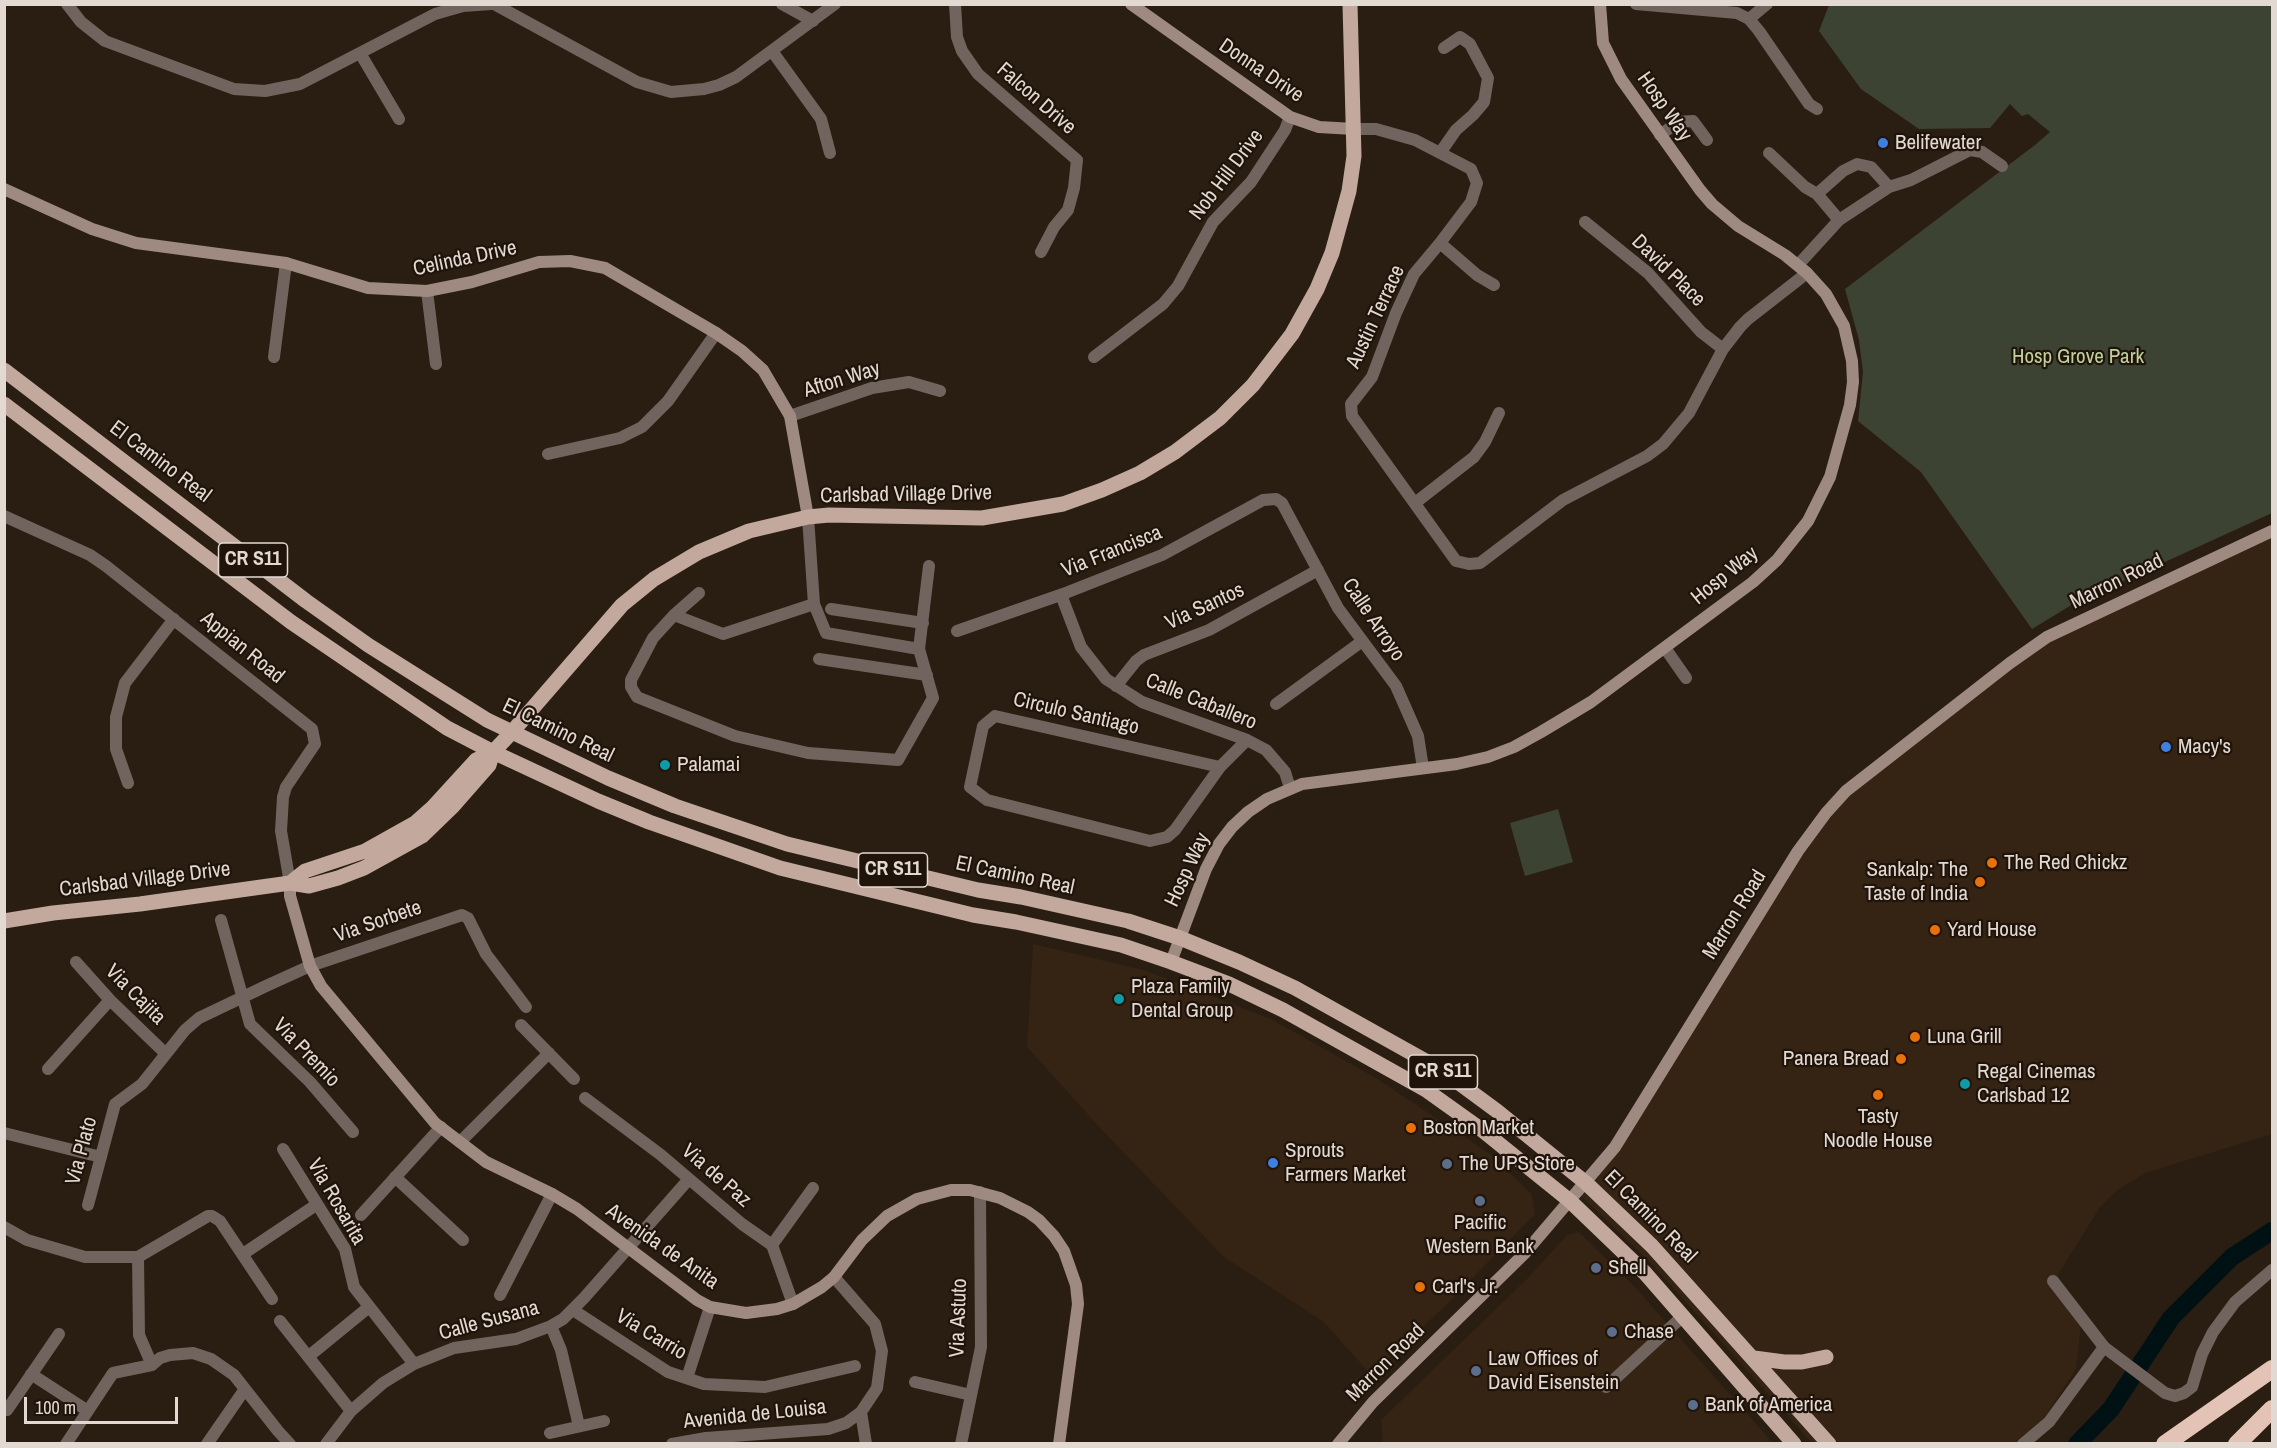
<!DOCTYPE html>
<style>
body{margin:0}
#map{position:relative;width:2277px;height:1448px;overflow:hidden;background:#2a1e13;font-family:"Archivo Narrow",sans-serif}
canvas{display:block}
.frame{position:absolute;inset:0;border:6px solid #e2d9d2;pointer-events:none}
.scale{position:absolute;left:24px;top:1397px;width:154px;height:27px;box-sizing:border-box;border:3px solid #e2d9d2;border-top:0;padding-left:8px;font-size:18px;line-height:21px;white-space:nowrap;color:#e2d9d2;-webkit-text-stroke:4px #20140a;paint-order:stroke}
</style>
<div id="map">
<canvas width="2277" height="1448"></canvas>
<div class="frame"></div>
<div class="scale">100 m</div>
</div>
<script>
const g = document.querySelector('canvas').getContext('2d');
g.lineJoin = 'round';
function fill(path, color) {
  g.fillStyle = color;
  g.fill(path, 'evenodd');
}
function poly(rows) {
  const path = new Path2D();
  for (const r of rows) {
    path.moveTo(r[0], r[1]);
    for (let i = 2; i < r.length; i += 2) path.lineTo(r[i], r[i + 1]);
  }
  return path;
}
function stroke(path, color, width, dash) {
  g.strokeStyle = color;
  g.lineWidth = width;
  g.lineCap = dash ? 'butt' : 'round';
  g.setLineDash(dash || []);
  g.stroke(path);
}
function drawText(font, color, halo, rows, align = 'center') {
  g.font = font + ' "Archivo Narrow",sans-serif';
  g.lineWidth = 4.5;
  g.setLineDash([]);
  g.textBaseline = 'middle';
  g.strokeStyle = halo;
  g.fillStyle = color;
  for (const [text, x, y, turn = 0] of rows) {
    g.save();
    g.translate(x, y);
    g.rotate((+turn || 0) * Math.PI / 180);
    g.textAlign = isNaN(turn) ? turn : align;
    if (halo) g.strokeText(text, 0, 0);
    g.fillText(text, 0, 0);
    g.restore();
  }
}
fill(poly([
 [2272,531,2272,1134,2145,1173,2117,1190,2100,1207,2054,1281,2082,1317,2076,1369,2042,1421,2019,1443,1812,1443,1651,1263,1577,1192,1821,818,2027,652],
 [1033,944,1144,970,1271,1019,1376,1078,1493,1156,1532,1195,1535,1214,1446,1305,1371,1375,1324,1322,1224,1257,1102,1130,1027,1047],
 [1579,1232,1634,1286,1773,1443,1383,1443,1381,1420,1529,1277,1567,1235]
]), '#352314');
fill(poly([
 [1829,5,2272,5,2272,513,2073,604,2032,629,1921,472,1858,421,1863,372,1859,340,1845,289,2035,145,2050,132,2028,114,2022,116,2010,104,1990,128,1919,129,1861,89,1819,31],
 [1558,809,1573,862,1525,876,1510,823]
]), '#3d4332');
stroke(poly([
 [2077,1444,2111,1409,2171,1318,2232,1257,2272,1231]
]), '#001113', 18);
stroke(poly([
 [67,4,81,22,105,41,234,89,265,91,300,84,435,14,463,6,491,4],
 [494,4,637,82,671,92,704,89,719,85,736,77,835,4],
 [782,4,813,21],
 [955,4,957,37,962,51,978,74,1077,160,1074,188,1068,210,1054,227,1041,252],
 [1636,4,1737,13,1749,19,1759,31,1809,104,1817,109],
 [1749,19,1767,4],
 [772,51,821,119,830,153],
 [360,53,399,119],
 [1354,129,1376,129,1415,140,1471,169,1477,183,1471,202,1440,243,1477,275,1494,285],
 [1660,135,1678,122,1693,121,1707,140],
 [1440,153,1456,130,1473,115,1484,102,1488,78,1470,44,1460,37,1444,48],
 [1769,153,1805,187,1817,194,1839,220],
 [1817,194,1843,171,1857,164,1871,167,1889,187],
 [1585,222,1648,273,1701,332,1723,349],
 [1440,243,1414,274,1396,313,1372,377,1351,404,1352,416,1456,561,1469,564,1480,563,1563,500,1647,456,1663,444,1689,413,1723,349,1740,327,1748,319,1807,273],
 [1798,265,1839,220,1889,187,1911,180,1970,150,1982,152,2002,166],
 [427,291,436,364],
 [274,357,286,263],
 [1094,357,1163,304,1178,286,1213,222,1251,182,1285,130,1290,117],
 [790,416,872,388,909,382,940,391],
 [548,454,620,438,642,427,668,401,716,333],
 [1415,503,1474,457,1485,442,1499,413],
 [4,516,90,555,106,566,312,729,315,744,286,787,283,797,281,831,290,883],
 [699,593,674,615,653,638,631,680,631,687,637,697,735,736,808,753,898,760,933,698,919,649,929,566],
 [1063,594,1063,600,1081,647,1106,679,1142,702,1247,740,1266,750,1285,772,1290,788],
 [814,604,826,633,919,649],
 [831,609,923,623],
 [674,615,723,634,814,604,808,517],
 [957,631,1063,594,1162,555,1263,500,1276,499,1282,503,1338,608,1396,686,1418,736,1423,768],
 [1665,648,1686,678],
 [819,659,927,675],
 [1116,686,1136,661,1144,655,1209,630,1318,570],
 [1276,704,1361,642],
 [995,716,1220,767,1175,830,1167,837,1150,841,987,800,970,787,983,726,995,716],
 [1220,767,1247,740],
 [128,783,116,749,116,717,125,683,174,619],
 [221,920,250,1024,310,1082,353,1132],
 [76,962,110,1000,166,1054],
 [521,1025,574,1079],
 [48,1069,110,1000],
 [585,1098,661,1155,742,1224,772,1245,793,1304],
 [4,1133,101,1157],
 [460,1142,549,1053],
 [283,1149,345,1249,354,1287,414,1364],
 [395,1177,463,1240],
 [88,1205,115,1104,142,1084,185,1030,199,1018,266,986,310,966,462,915,468,918,486,954,526,1007],
 [361,1215,441,1127],
 [4,1227,27,1240,85,1257,138,1257],
 [772,1245,813,1188],
 [243,1254,316,1205],
 [138,1257,208,1216,212,1216,220,1221,272,1299],
 [138,1257,139,1335,152,1365],
 [2053,1281,2104,1347,2165,1393,2175,1396,2184,1393,2192,1387,2202,1354,2213,1332,2235,1302,2272,1270],
 [500,1295,552,1194],
 [573,1310,668,1372,704,1384,765,1387,855,1366],
 [280,1321,351,1411],
 [551,1326,561,1350,579,1426],
 [309,1356,369,1307],
 [31,1374,88,1411],
 [687,1378,710,1307],
 [915,1382,971,1395],
 [1606,1387,1683,1316],
 [7,1410,59,1334],
 [861,1412,866,1444],
 [550,1433,604,1421],
 [66,1444,113,1373,152,1365,160,1358,170,1355,193,1353,211,1359,234,1375,278,1431,290,1444],
 [207,1444,245,1389],
 [326,1444,351,1411,383,1383,414,1364,454,1348,516,1339,551,1326,563,1319,584,1298,689,1179],
 [672,1444,706,1438,828,1429,846,1423,861,1412,877,1388,882,1351,875,1324,834,1277],
 [961,1444,981,1347,980,1192],
 [2023,1444,2049,1422,2104,1347]
]), '#71645e', 12);
stroke(poly([
 [1131,4,1290,117,1319,127,1354,129],
 [4,189,92,229,136,243,286,263,368,288,427,291,472,282,539,262,570,261,605,268,716,333,742,351,763,370,790,416,808,517],
 [290,883,290,896,310,966,321,986,435,1123,486,1162,552,1194,577,1209,697,1300,710,1307,746,1313,777,1309,793,1304,822,1287,834,1277,862,1240,887,1216,917,1199,951,1190,970,1190,1000,1198,1028,1212,1039,1220,1054,1236,1064,1251,1076,1285,1078,1304,1059,1444],
 [1171,962,1206,869,1219,844,1232,827,1248,812,1267,799,1302,784,1457,764,1488,757,1514,747,1541,732,1591,702,1753,582,1777,560,1808,521,1830,477,1850,405,1853,382,1852,361,1844,326,1826,294,1807,273,1785,255,1738,226,1712,204,1700,190,1621,79,1603,43,1600,4],
 [1338,1444,1373,1402,1524,1254,1615,1147,1798,851,1826,813,1846,791,2010,663,2047,637,2272,531]
]), '#9f8a82', 12);
stroke(poly([
 [4,370,306,601,368,645,487,720,512,732,608,778,675,806,787,844,978,890,1021,897,1128,921,1180,938,1239,962,1295,988,1440,1069,1497,1111,1586,1183,1652,1246,1829,1444],
 [4,404,291,622,447,728,493,752,598,801,649,822,780,868,973,915,1016,922,1121,945,1171,962,1229,984,1283,1010,1426,1090,1482,1130,1570,1201,1645,1273,1794,1444],
 [290,883,305,871,365,851,415,823,433,807,476,760,493,752,512,732,622,605,654,579,699,552,749,531,808,517,829,515,982,518,1063,504,1102,490,1140,473,1175,452,1220,418,1253,385,1292,334,1317,289,1332,253,1349,191,1354,156,1350,4],
 [4,921,53,913,140,904,290,883,309,886,338,878,364,868,422,836,453,806,489,765,493,752],
 [1754,1358,1784,1362,1802,1362,1826,1357]
]), '#c2a89d', 15);
stroke(poly([
 [2165,1444,2272,1369],
 [2237,1444,2272,1409]
]), '#e3c3b6', 18);
for (const [x, y, r, color] of [
 [1883,143,6,"#3f7fe0"],
 [2166,747,6,"#3f7fe0"],
 [665,765,6,"#0f9aa8"],
 [1992,863,6,"#e8710a"],
 [1980,882,6,"#e8710a"],
 [1935,930,6,"#e8710a"],
 [1119,999,6,"#0f9aa8"],
 [1915,1037,6,"#e8710a"],
 [1901,1059,6,"#e8710a"],
 [1965,1084,6,"#0f9aa8"],
 [1878,1095,6,"#e8710a"],
 [1411,1128,6,"#e8710a"],
 [1273,1163,6,"#3f7fe0"],
 [1447,1164,6,"#5c6f8a"],
 [1480,1201,6,"#5c6f8a"],
 [1596,1268,6,"#5c6f8a"],
 [1420,1287,6,"#e8710a"],
 [1612,1332,6,"#5c6f8a"],
 [1476,1371,6,"#5c6f8a"],
 [1693,1405,6,"#5c6f8a"]
]) {
  const dot = new Path2D();
  dot.arc(x, y, r, 0, 2 * Math.PI);
  g.fillStyle = color;
  g.fill(dot);
  stroke(dot, '#20140a', 2);
}
for (const [x, y, w] of [
 [253,560,69],
 [893,870,69],
 [1443,1072,69]
]) {
  const box = new Path2D();
  box.roundRect(x - w / 2, y - 17, w, 34, 4.5);
  g.fillStyle = '#20140a';
  g.fill(box);
  stroke(box, '#e2d9d2', 1.5);
}
drawText('bold 20px', '#e2d9d2', null, [
 ["CR S11",253,560],
 ["CR S11",893,870],
 ["CR S11",1443,1072]
]);
drawText('21px', '#e2d9d2', '#20140a', [
 ["Donna Drive",1261,71,34],
 ["Falcon Drive",1036,99,41],
 ["Hosp Way",1664,107,55],
 ["Nob Hill Drive",1227,175,-53],
 ["Celinda Drive",465,259,-12],
 ["David Place",1668,271,44],
 ["Austin Terrace",1376,317,-65],
 ["Afton Way",842,380,-17],
 ["El Camino Real",160,462,37],
 ["Carlsbad Village Drive",906,495,-1],
 ["Via Francisca",1112,552,-22],
 ["Hosp Way",1725,576,-39],
 ["Marron Road",2117,582,-26],
 ["Via Santos",1205,607,-25],
 ["Calle Arroyo",1373,620,56],
 ["Appian Road",242,648,39],
 ["Calle Caballero",1201,702,22],
 ["Circulo Santiago",1076,714,13],
 ["El Camino Real",558,731,26],
 ["Hosp Way",1188,870,-65],
 ["El Camino Real",1015,876,12],
 ["Carlsbad Village Drive",145,880,-7],
 ["Marron Road",1735,915,-58],
 ["Via Sorbete",378,922,-19],
 ["Via Cajita",135,995,45],
 ["Via Premio",306,1053,46],
 ["Via Plato",82,1151,-75],
 ["Via de Paz",716,1176,41],
 ["Via Rosarita",336,1202,60],
 ["El Camino Real",1650,1217,45],
 ["Avenida de Anita",662,1247,35],
 ["Via Astuto",959,1318,-88],
 ["Calle Susana",489,1321,-15],
 ["Via Carrio",651,1335,31],
 ["Marron Road",1386,1363,-45],
 ["Avenida de Louisa",755,1415,-6]
]);
drawText('21px', '#e2d9d2', '#20140a', [
 ["Belifewater",1895,143],
 ["Macy's",2178,747],
 ["Palamai",677,765],
 ["The Red Chickz",2004,863],
 ["Sankalp: The",1968,870,"right"],
 ["Taste of India",1968,894,"right"],
 ["Yard House",1947,930],
 ["Plaza Family",1131,987],
 ["Dental Group",1131,1011],
 ["Luna Grill",1927,1037],
 ["Panera Bread",1889,1059,"right"],
 ["Regal Cinemas",1977,1072],
 ["Carlsbad 12",1977,1096],
 ["Tasty",1878,1117,"center"],
 ["Noodle House",1878,1141,"center"],
 ["Boston Market",1423,1128],
 ["Sprouts",1285,1151],
 ["Farmers Market",1285,1175],
 ["The UPS Store",1459,1164],
 ["Pacific",1480,1223,"center"],
 ["Western Bank",1480,1247,"center"],
 ["Shell",1608,1268],
 ["Carl's Jr.",1432,1287],
 ["Chase",1624,1332],
 ["Law Offices of",1488,1359],
 ["David Eisenstein",1488,1383],
 ["Bank of America",1705,1405]
], 'left');
drawText('21px', '#bed09d', '#20140a', [
 ["Hosp Grove Park",2078,357]
]);
</script>
